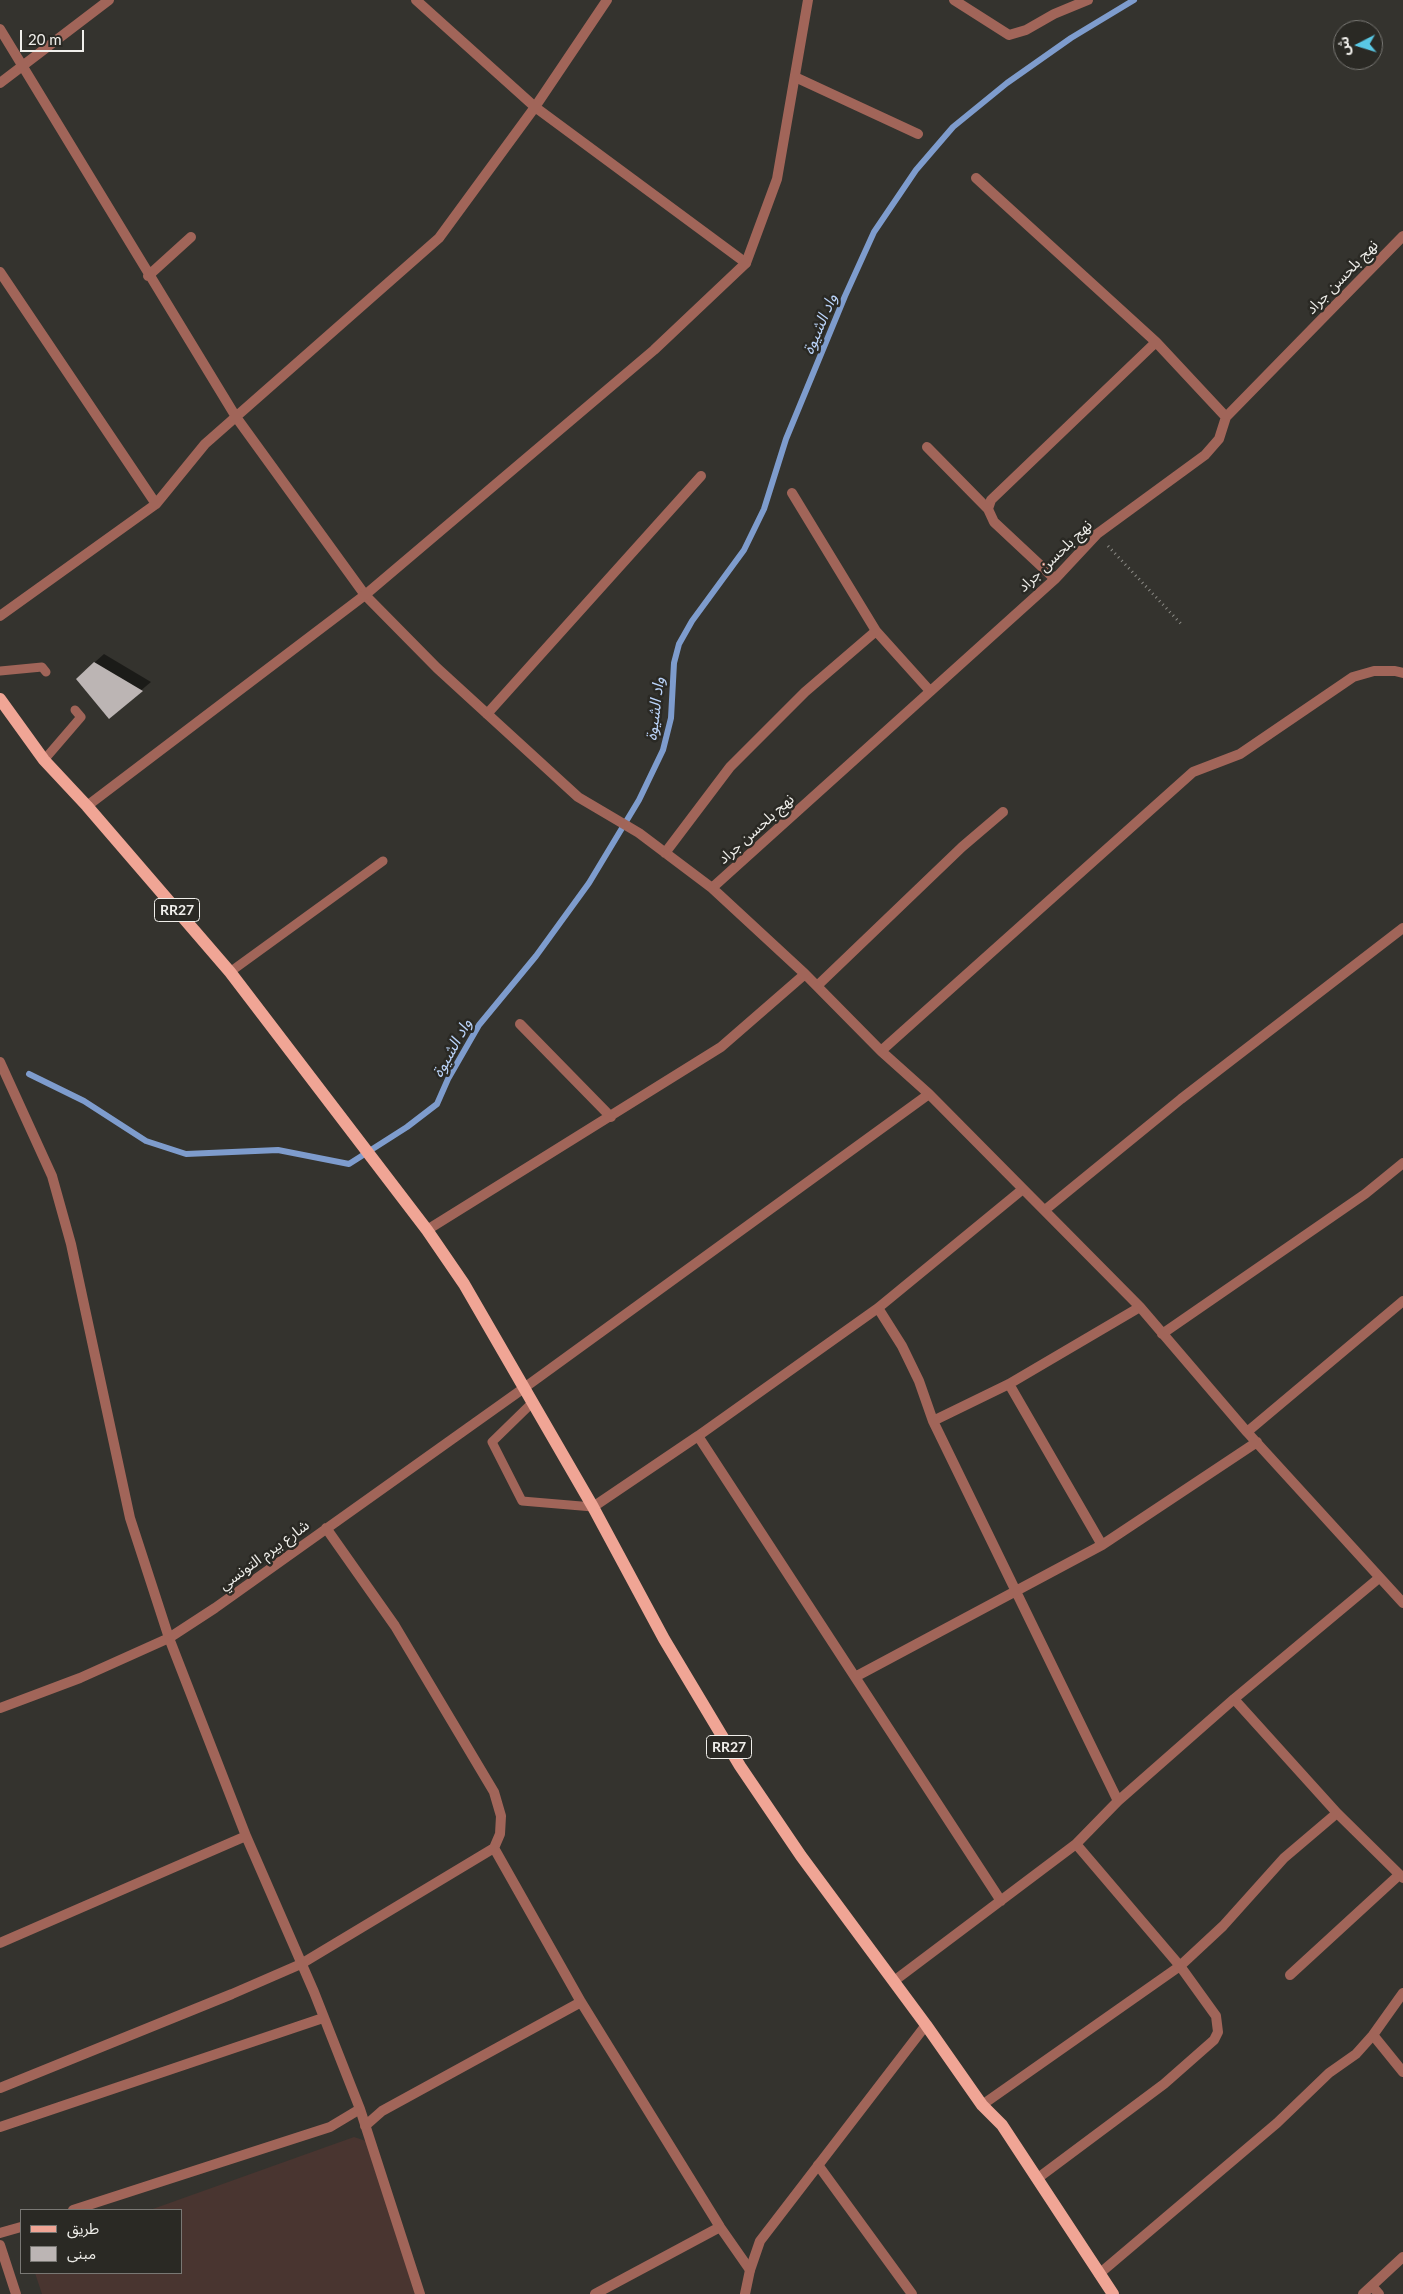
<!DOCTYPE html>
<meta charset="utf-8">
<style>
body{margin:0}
#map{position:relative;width:1403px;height:2294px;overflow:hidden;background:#34332e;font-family:Lato,"Noto Sans Arabic",sans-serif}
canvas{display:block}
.legend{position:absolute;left:20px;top:2209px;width:162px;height:65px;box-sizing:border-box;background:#2a2924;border:1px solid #797874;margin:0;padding:6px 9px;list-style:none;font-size:15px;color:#f0efeb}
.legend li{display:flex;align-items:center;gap:10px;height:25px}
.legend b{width:25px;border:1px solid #797874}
.north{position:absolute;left:1333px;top:20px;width:50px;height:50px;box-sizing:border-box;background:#2a2924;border:1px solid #797874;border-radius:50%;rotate:265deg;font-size:14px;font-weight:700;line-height:20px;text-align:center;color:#f0efeb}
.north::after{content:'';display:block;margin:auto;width:18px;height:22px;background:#59c8e5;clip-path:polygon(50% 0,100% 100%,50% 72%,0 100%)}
.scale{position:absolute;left:20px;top:30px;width:64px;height:22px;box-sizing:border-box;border:2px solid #f0efeb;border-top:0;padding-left:6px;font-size:15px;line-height:18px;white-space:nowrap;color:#f0efeb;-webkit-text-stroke:4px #2a2924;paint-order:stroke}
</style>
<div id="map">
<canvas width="1403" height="2294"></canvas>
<ul class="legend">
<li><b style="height:6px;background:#f0a595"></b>طريق</li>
<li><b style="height:14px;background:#bcb5b4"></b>مبنى</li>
</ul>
<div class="north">ش</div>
<div class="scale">20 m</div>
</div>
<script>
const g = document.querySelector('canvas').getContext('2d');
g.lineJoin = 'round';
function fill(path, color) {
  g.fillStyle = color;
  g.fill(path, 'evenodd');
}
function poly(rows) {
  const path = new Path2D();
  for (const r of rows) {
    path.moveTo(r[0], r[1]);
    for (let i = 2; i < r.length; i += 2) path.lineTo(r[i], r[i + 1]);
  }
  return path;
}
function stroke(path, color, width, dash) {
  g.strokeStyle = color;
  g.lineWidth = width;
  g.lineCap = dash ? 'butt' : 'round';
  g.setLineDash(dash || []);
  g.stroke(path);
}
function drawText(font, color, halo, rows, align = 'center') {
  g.font = font + ' Lato,"Noto Sans Arabic",sans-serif';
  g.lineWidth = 5;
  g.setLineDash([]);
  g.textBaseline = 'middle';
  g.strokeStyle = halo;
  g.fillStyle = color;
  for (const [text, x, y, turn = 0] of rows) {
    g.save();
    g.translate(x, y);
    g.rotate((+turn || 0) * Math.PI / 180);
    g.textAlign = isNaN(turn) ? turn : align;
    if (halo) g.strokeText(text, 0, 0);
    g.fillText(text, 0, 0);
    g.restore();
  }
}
fill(poly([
 [354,2137,369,2142,417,2294,42,2294,35,2273,181,2273,181,2210,150,2210]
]), '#493530');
fill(poly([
 [104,654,151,682,109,717,86,670]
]), '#0007');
stroke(poly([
 [29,1074,84,1101,146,1141,186,1154,278,1150,349,1164,407,1127,437,1104,448,1079,479,1025,536,956,589,883,639,800,663,750,671,718,674,663,679,644,692,621,744,550,764,509,786,439,845,296,874,232,916,170,953,127,1007,83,1071,38,1134,0]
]), '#7e9ccd', 6);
fill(poly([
 [94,662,143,691,109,719,76,679]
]), '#bcb5b4');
stroke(poly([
 [1108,546,1183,626]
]), '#8d8c87', 3, [1, 4]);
stroke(poly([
 [0,671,42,667,46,672],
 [44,760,81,717,75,710],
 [230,972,383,861],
 [533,1402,492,1442,522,1501,593,1507]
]), '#a16559', 9);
stroke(poly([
 [416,0,535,107,746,263],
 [954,0,1009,35,1026,30,1054,14,1088,0],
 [0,29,236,417,365,595,437,668,578,797,639,833,712,888,805,974,881,1051,929,1094,1140,1307,1247,1432,1403,1603],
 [795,77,918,134],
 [0,83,109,0],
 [976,178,1156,342,1226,417],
 [0,272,156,504],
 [148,276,191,237],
 [927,447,988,509],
 [792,493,876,631,930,691],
 [1055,579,994,522,988,509,991,500,1156,342],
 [0,616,156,504,205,444,439,238,535,107,607,0],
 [487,714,701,476],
 [665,853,730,767,805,692,876,631],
 [712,888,1055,579,1097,534,1205,455,1219,439,1226,417,1403,236],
 [817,986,962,847,1003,812],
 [520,1024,611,1117],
 [881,1051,1193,772,1240,754,1353,677,1374,671,1395,671,1403,673],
 [0,1062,52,1176,71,1244,130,1518,169,1638,246,1836,314,1992,360,2109,420,2294],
 [1045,1210,1181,1099,1403,928],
 [427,1230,721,1047,805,974],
 [878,1308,902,1346,919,1381,933,1421,1118,1801],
 [1162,1334,1365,1194,1403,1163],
 [1009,1384,1102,1545],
 [933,1421,1009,1384,1140,1307],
 [1247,1432,1403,1301],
 [698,1436,1001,1901],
 [593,1507,698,1436,878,1308,1023,1189],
 [855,1677,1102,1545,1257,1442],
 [1234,1699,1337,1813],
 [0,1708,80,1678,169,1638,215,1608,524,1388,929,1094],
 [494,1848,581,2002,720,2227,750,2270],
 [0,1943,246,1836],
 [1290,1975,1399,1875],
 [894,1981,1076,1844,1118,1801,1234,1699,1379,1578],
 [1373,2035,1403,2072],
 [0,2088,232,1994,301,1964,494,1848,500,1834,501,1816,494,1792,395,1626,326,1528],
 [982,2105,1180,1966,1223,1926,1284,1858,1337,1813,1403,1878],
 [365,2126,382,2111,581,2002],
 [0,2127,323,2018],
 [818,2165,912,2294],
 [1038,2178,1164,2084,1214,2040,1218,2032,1216,2016,1180,1966,1076,1844],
 [73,2210,330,2127,360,2109],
 [0,2233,21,2227],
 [0,2245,16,2294],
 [1099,2274,1277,2123,1329,2073,1356,2054,1373,2035,1403,1993],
 [1372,2286,1379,2294],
 [595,2294,720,2227],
 [1363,2294,1403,2257]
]), '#a16559', 10);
stroke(poly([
 [87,806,365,595,654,350,746,263,777,179,808,0],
 [745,2294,750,2270,760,2241,926,2025]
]), '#a16559', 10);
stroke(poly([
 [0,699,44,760,87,806,230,972,427,1230,464,1284,593,1507,664,1639,740,1766,801,1856,926,2025,982,2105,1002,2125,1113,2294]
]), '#f0a595', 12);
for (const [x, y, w] of [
 [177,910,45],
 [729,1747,45]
]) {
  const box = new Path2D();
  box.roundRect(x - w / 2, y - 11.5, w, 23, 4);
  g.fillStyle = '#2a2924';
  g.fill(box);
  stroke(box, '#f0efeb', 1);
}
drawText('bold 14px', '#f0efeb', null, [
 ["RR27",177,910],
 ["RR27",729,1747]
]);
drawText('15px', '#f0efeb', '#2a2924', [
 ["نهج بلحسن جراد",1342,277,-46],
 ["نهج بلحسن جراد",1055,556,-44],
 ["نهج بلحسن جراد",756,829,-42],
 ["شارع بيرم التونسي",264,1555,-36]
]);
drawText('italic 16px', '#bbd4fa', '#2a2924', [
 ["واد الشيوة",820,324,-67],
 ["واد الشيوة",655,709,-83],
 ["واد الشيوة",452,1048,-61]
]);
</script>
